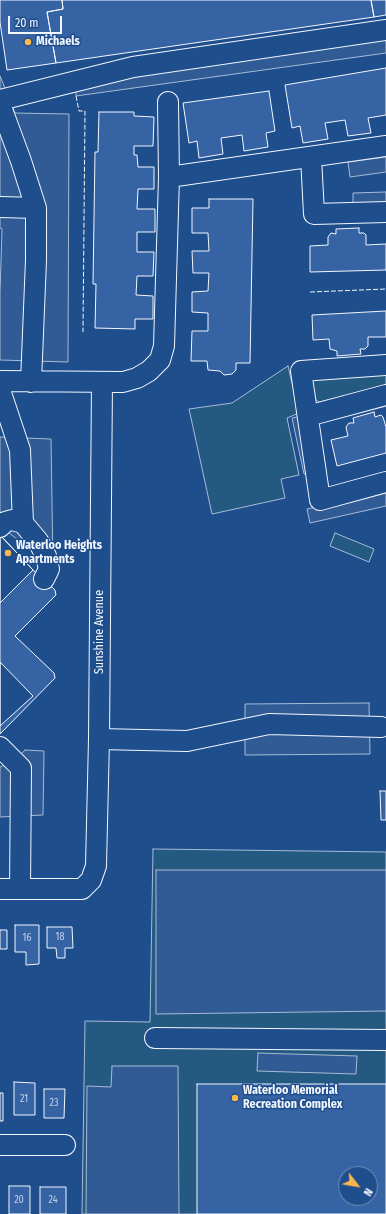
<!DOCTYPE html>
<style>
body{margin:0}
#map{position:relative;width:386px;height:1214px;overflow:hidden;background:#1f4e8c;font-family:"Fira Sans Condensed",sans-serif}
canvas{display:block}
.north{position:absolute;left:338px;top:1166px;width:40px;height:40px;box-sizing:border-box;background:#1f4e8c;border:1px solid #7391ba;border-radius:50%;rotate:121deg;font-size:11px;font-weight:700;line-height:16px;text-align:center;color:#f2f6ff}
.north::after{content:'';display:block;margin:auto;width:14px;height:18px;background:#ffb74d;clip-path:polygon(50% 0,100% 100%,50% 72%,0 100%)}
.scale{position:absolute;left:8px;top:16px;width:54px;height:18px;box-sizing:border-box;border:2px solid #f2f6ff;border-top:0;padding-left:5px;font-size:12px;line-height:14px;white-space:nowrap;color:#f2f6ff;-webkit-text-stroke:3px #1f4e8c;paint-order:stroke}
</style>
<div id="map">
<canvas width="386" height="1214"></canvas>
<div class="north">N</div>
<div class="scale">20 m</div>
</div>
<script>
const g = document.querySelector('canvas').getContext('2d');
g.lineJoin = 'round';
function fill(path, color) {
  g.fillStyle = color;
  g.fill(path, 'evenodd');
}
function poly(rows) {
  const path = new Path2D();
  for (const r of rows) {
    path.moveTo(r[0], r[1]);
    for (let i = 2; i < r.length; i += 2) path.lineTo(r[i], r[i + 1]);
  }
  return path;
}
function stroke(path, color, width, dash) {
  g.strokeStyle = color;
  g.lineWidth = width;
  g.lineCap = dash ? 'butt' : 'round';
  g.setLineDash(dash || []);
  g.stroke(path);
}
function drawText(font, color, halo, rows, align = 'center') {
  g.font = font + ' "Fira Sans Condensed",sans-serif';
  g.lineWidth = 3;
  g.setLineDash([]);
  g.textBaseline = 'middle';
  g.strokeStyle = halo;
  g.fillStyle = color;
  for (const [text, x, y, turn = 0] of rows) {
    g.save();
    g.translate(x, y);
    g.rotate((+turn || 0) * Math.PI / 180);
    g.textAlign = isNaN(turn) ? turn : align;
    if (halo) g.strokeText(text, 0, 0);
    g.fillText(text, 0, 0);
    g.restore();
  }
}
const green = poly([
 [288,366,299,413,287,418,299,475,281,479,285,498,212,514,189,409,232,403,288,366],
 [386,375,386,385,319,402,314,398,312,381,315,378,386,375],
 [335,533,374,549,369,562,330,546,335,533],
 [153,849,386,852,386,1214,82,1214,85,1021,150,1022,153,849],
 [346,1174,370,1174,370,1198,346,1198,346,1174]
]);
fill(green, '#245a82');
stroke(green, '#a8bbd7', 1);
const parking = poly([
 [386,36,386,53,76,96,76,82,386,36],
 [0,76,15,113,69,114,68,362,0,360,0,293,2,229,0,228,0,76],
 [386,157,386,172,350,177,348,162,386,157],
 [386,192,386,204,353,205,353,193,386,192],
 [303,416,316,472,304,474,292,418,303,416],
 [0,437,51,439,53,567,0,526,0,437],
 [386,491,386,506,310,523,307,509,386,491],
 [369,703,370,754,245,755,245,704,369,703],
 [25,750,44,751,43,815,0,817,0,767,15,761,25,750],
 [156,870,386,870,386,1011,156,1014,156,870],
 [258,1053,357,1056,356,1074,257,1071,258,1053],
 [112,1066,178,1066,179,1214,86,1214,87,1086,111,1087,112,1066]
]);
fill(parking, '#305b95');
stroke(parking, '#a8bbd7', 1);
const building = poly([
 [0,0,62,0,63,9,47,12,56,63,7,70,0,22,0,0],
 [62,0,371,0,374,17,56,63,47,12,63,9,62,0],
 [371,0,386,0,386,15,374,17,371,0],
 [386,68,386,115,368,118,371,133,348,136,345,120,325,123,328,139,303,143,300,126,292,128,285,85,386,68],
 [269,91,275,131,266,133,268,147,244,151,242,135,221,138,223,154,199,158,197,141,189,143,183,103,269,91],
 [99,112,134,112,134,116,154,117,153,146,134,146,134,155,137,155,138,167,154,167,154,189,138,189,137,209,155,209,155,232,137,232,137,252,154,252,153,276,137,276,136,295,153,296,153,319,135,319,135,329,95,328,96,284,93,284,95,152,98,152,99,112],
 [209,199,253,199,250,363,236,363,236,370,232,374,224,375,220,371,208,370,207,361,191,361,192,331,208,331,208,313,192,312,192,292,208,291,209,273,193,273,192,251,209,251,208,233,192,233,192,208,209,208,209,199],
 [359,228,359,233,364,233,366,235,366,245,386,244,386,270,310,272,310,246,328,245,328,237,331,233,336,234,336,229,359,228],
 [386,311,386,337,368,337,368,346,365,349,360,349,361,354,337,356,337,351,330,349,329,339,313,340,312,315,386,311],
 [374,412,375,417,381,415,383,417,386,427,386,453,337,466,331,440,348,436,346,427,349,423,354,423,353,418,374,412],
 [0,535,33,570,0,603,0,535],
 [0,535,33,570,55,590,56,595,15,636,54,673,55,678,0,734,0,535],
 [0,662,33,696,0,726,0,662],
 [380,791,386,791,386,820,381,820,380,791],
 [15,925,39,925,39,964,26,965,26,952,15,952,15,925],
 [47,927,72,927,73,948,65,948,65,958,57,958,56,948,47,948,47,927],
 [0,930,7,930,7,949,0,949,0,930],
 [14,1082,35,1083,35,1115,14,1115,14,1082],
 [197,1084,386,1084,386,1214,197,1214,197,1084],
 [346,1174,370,1174,370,1198,346,1198,346,1174],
 [44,1089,65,1089,64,1118,44,1118,44,1089],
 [0,1093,3,1093,3,1121,0,1121,0,1093],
 [9,1186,30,1186,30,1214,9,1214,9,1186],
 [40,1187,66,1187,66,1214,40,1214,40,1187]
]);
fill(building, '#3563a3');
stroke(building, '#f2f6ff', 1);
const minor = poly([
 [0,100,133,67,386,30],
 [0,104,21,161,36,208,36,260,31,382],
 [311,157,314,214,386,212],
 [169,177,386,146],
 [0,207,36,208],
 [386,365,301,371,320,500,386,482],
 [0,381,123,382,137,378,149,371,160,360,164,346,169,177,168,102],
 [0,390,20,450,23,523,12,520,5,522,0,527],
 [308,416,386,395],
 [23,523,38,541,46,556,49,569,44,579],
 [99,739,187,741,269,724,381,727],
 [0,747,21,768,20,889],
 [0,889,82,889,91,880,96,866,99,739,102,382],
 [155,1038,386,1040],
 [0,1145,65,1145]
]);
stroke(minor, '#f2f6ff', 22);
stroke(minor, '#1f4e8c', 20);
stroke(poly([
 [76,96,79,111,85,111,83,332],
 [310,292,386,289]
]), '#f2f6ff', 1, [5, 2]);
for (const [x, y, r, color] of [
 [28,42,4,"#ffb74d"],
 [8,553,4,"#ffb74d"],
 [235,1098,4,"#ffb74d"]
]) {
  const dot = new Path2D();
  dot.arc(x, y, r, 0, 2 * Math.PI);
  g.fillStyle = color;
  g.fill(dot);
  stroke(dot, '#1f4e8c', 1.5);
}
drawText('10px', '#c3d1e8', null, [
 ["18",60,937],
 ["16",27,938],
 ["21",24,1099],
 ["23",54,1103],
 ["20",19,1200],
 ["24",53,1200]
]);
drawText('bold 12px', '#f2f6ff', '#1f4e8c', [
 ["Michaels",36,42],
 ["Waterloo Heights",16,546],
 ["Apartments",16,560],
 ["Waterloo Memorial",243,1091],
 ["Recreation Complex",243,1105]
], 'left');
drawText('12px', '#f2f6ff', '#1f4e8c', [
 ["Sunshine Avenue",100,632,-90]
]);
</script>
